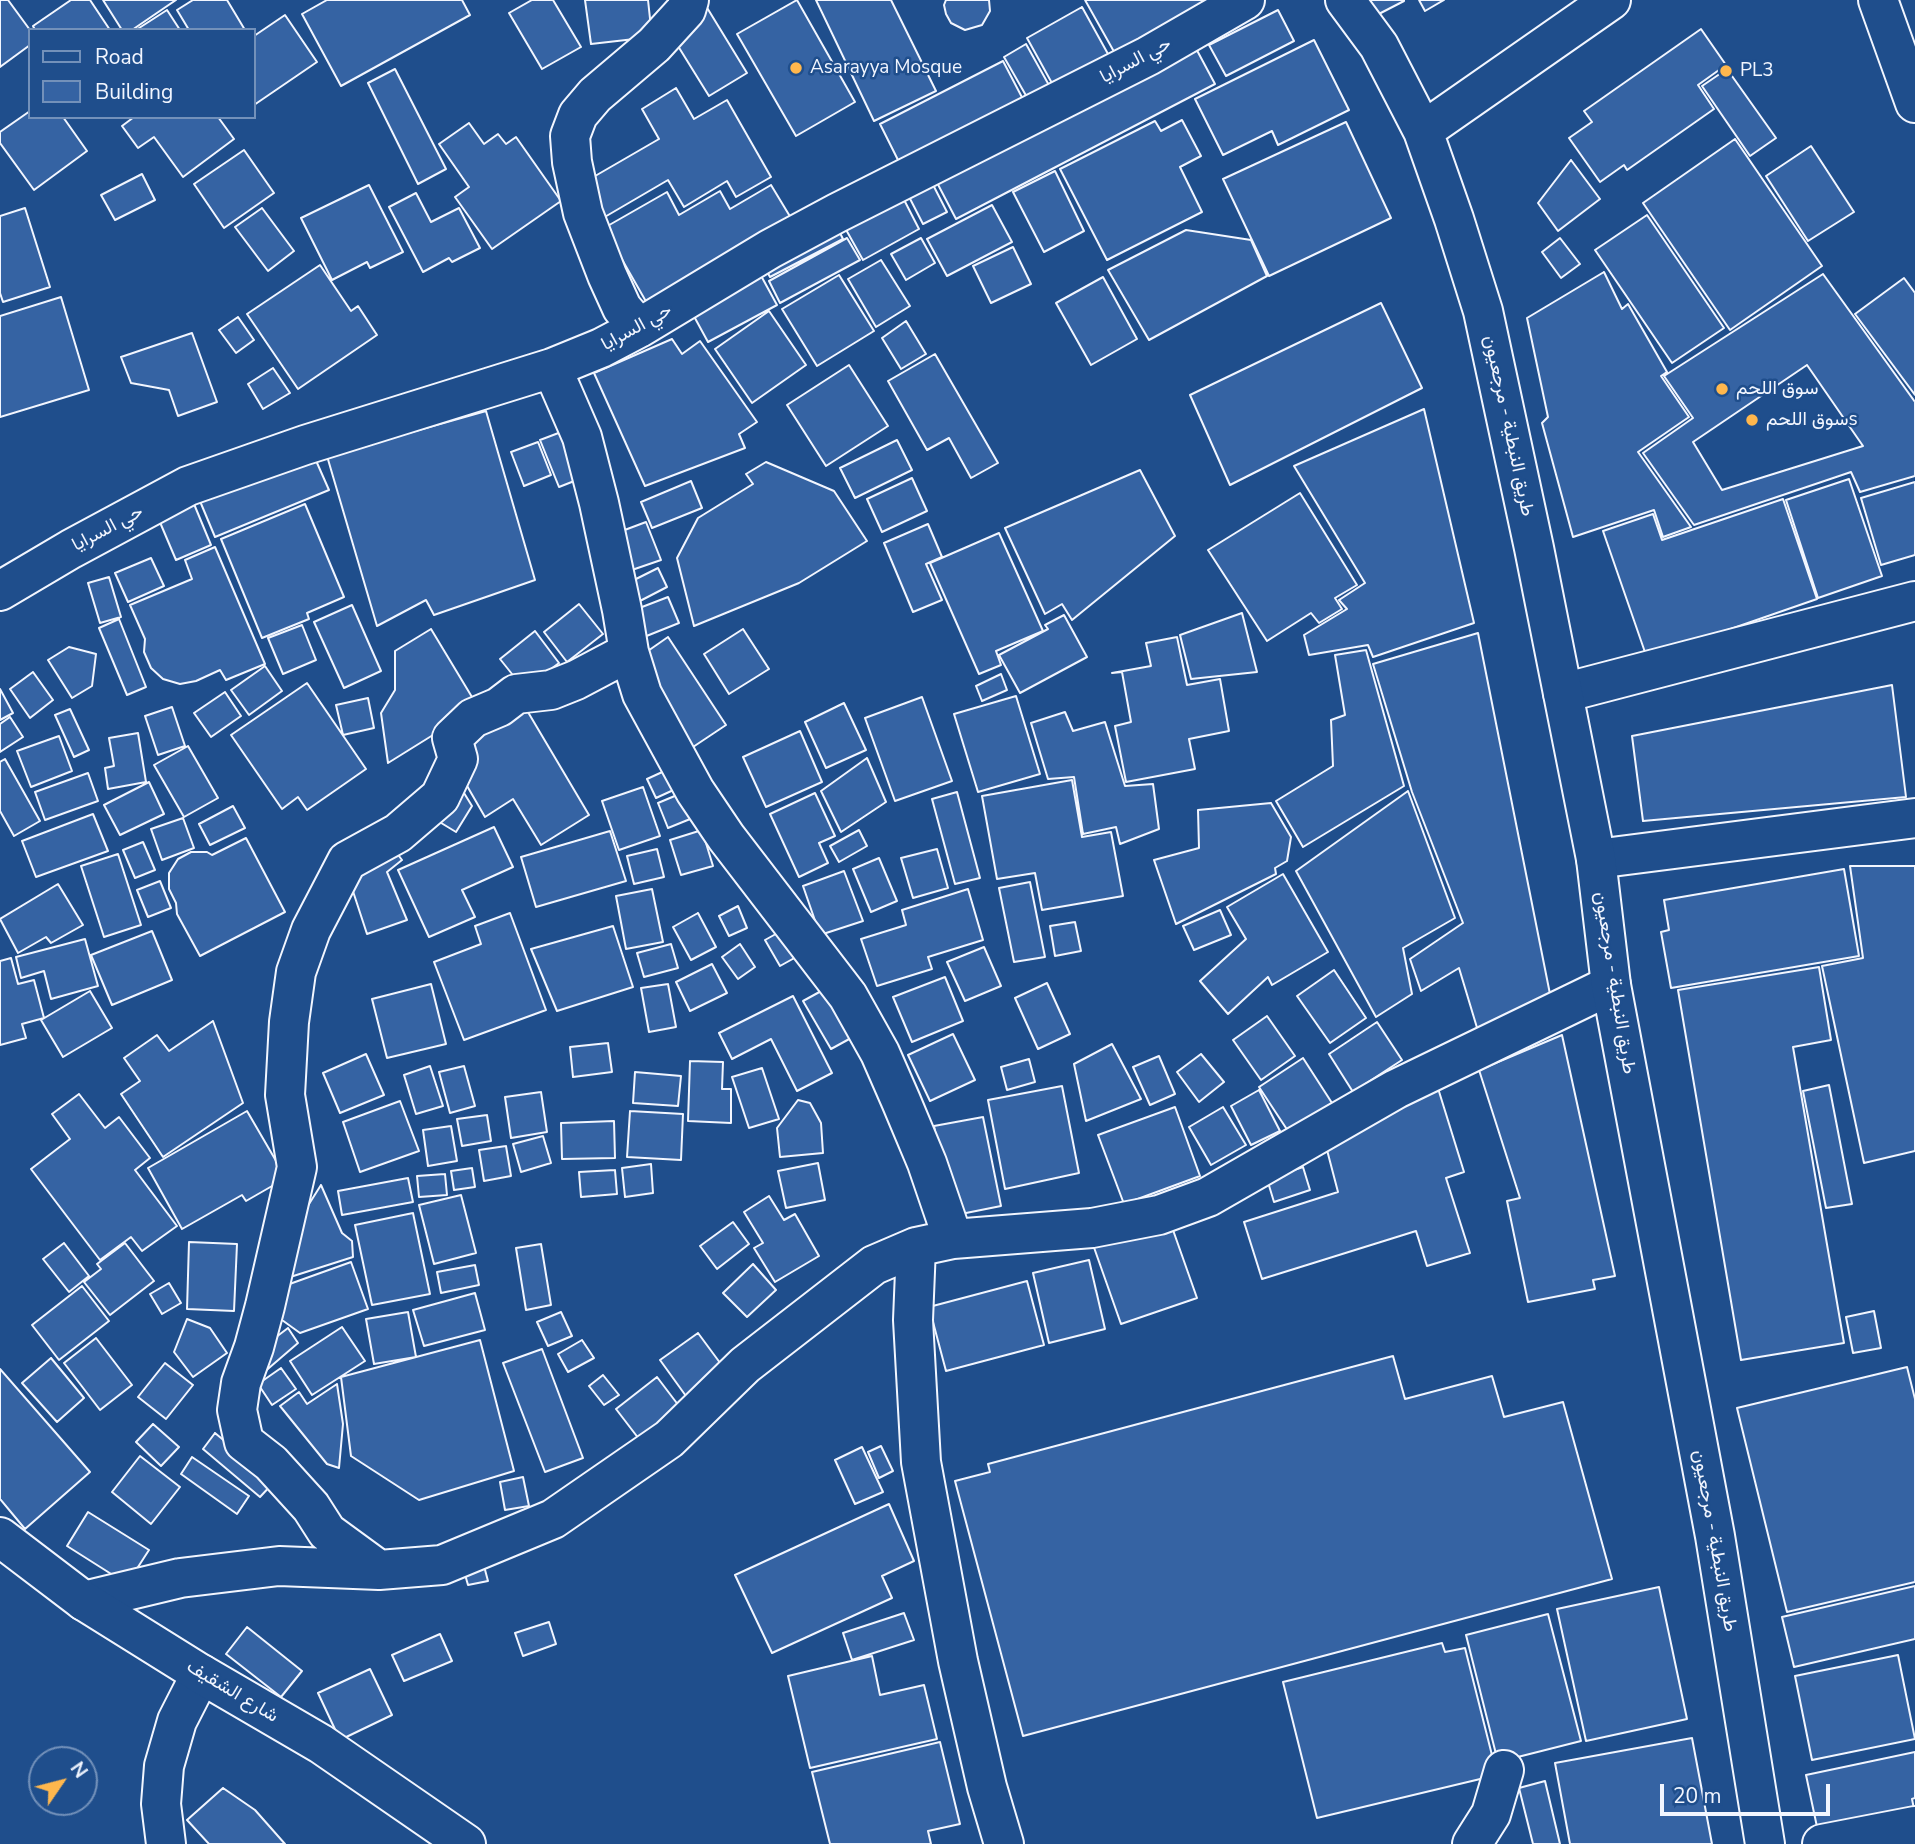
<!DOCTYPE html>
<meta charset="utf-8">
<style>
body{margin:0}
#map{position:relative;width:1915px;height:1844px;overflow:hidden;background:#1f4e8c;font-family:"Nunito Sans",sans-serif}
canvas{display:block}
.legend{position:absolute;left:28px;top:28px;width:228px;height:91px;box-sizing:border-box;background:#1f4e8c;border:2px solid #7391ba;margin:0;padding:9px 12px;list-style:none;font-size:21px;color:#f2f6ff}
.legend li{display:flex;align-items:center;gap:14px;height:35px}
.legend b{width:35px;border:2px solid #7391ba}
.north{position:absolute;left:28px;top:1746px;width:70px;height:70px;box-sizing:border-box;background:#1f4e8c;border:2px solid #7391ba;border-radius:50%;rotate:55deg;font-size:19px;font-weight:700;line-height:28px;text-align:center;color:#f2f6ff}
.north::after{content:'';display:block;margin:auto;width:24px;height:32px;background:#ffb74d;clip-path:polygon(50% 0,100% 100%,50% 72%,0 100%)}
.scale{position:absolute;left:1660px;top:1784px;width:170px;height:32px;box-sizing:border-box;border:4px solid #f2f6ff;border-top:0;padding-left:9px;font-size:21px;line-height:24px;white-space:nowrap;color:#f2f6ff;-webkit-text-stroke:5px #1f4e8c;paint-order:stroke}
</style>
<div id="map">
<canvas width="1915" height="1844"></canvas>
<ul class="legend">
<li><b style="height:9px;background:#1f4e8c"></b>Road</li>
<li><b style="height:19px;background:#3563a3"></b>Building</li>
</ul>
<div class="north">N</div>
<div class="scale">20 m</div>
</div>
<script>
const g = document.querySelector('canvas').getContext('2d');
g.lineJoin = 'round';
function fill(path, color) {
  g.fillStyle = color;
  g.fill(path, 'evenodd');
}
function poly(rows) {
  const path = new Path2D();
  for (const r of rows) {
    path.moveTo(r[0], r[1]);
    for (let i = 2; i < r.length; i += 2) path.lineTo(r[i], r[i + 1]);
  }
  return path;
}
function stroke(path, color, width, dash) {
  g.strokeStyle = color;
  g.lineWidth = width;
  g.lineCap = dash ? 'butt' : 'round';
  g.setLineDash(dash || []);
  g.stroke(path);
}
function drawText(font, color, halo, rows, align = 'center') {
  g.font = font + ' "Nunito Sans",Vazirmatn,sans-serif';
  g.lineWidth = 5;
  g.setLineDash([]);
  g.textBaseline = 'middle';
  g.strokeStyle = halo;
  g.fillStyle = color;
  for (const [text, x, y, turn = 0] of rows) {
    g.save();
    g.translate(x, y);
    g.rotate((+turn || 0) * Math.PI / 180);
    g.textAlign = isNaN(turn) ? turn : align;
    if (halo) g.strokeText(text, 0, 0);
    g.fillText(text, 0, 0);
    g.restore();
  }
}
const building = poly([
 [0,0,8,0,30,30,30,45,0,67,0,0],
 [71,0,90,0,110,30,35,30,33,26,71,0],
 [103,0,176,0,132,30,122,30,103,0],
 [193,0,227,0,245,30,189,30,177,10,193,0],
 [327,0,462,0,470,15,341,86,302,14,327,0],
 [532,0,553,0,581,47,542,69,509,13,532,0],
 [585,0,648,0,652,37,591,44,585,0],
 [797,0,855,102,796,136,737,34,797,0],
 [816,0,891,0,936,91,874,121,816,0],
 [946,0,989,0,990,11,982,25,965,30,951,23,946,14,944,5,946,0],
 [1085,0,1218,0,1117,57,1085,0],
 [1364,0,1404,0,1404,1,1373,17,1364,0],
 [1419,0,1444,0,1425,11,1419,0],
 [706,6,747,73,709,96,673,38,706,6],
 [1082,7,1108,54,1053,85,1027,38,1082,7],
 [167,10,180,30,136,30,167,10],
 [1278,10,1294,41,1226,76,1209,45,1278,10],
 [285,15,317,62,254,105,254,36,285,15],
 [1701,29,1726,65,1698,85,1714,109,1627,170,1624,165,1600,182,1569,138,1592,122,1584,111,1701,29],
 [1314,40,1349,110,1278,145,1272,131,1223,155,1195,99,1314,40],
 [1192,41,1215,84,956,219,933,175,1192,41],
 [1026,44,1050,87,1028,99,1004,57,1026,44],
 [1003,61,1026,105,902,168,880,124,1003,61],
 [395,69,446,169,418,184,368,83,395,69],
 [1727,69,1776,138,1750,156,1702,86,1727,69],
 [676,88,694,119,727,100,771,177,736,197,727,181,684,207,668,180,603,218,583,183,659,139,642,109,676,88],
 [30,111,30,117,63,117,87,151,34,190,0,143,0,132,30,111],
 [134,117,218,117,234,139,183,177,154,137,138,148,122,126,134,117],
 [1182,120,1201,156,1180,167,1202,212,1107,260,1060,169,1155,121,1161,131,1182,120],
 [1346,122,1391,218,1269,276,1223,179,1346,122],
 [469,123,484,144,498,134,506,144,516,137,561,201,492,249,455,197,469,187,439,144,469,123],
 [1735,139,1822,266,1730,330,1643,203,1735,139],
 [1811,146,1854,212,1808,241,1766,176,1811,146],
 [244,150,274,193,224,228,194,184,244,150],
 [1571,160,1600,199,1558,231,1538,203,1571,160],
 [1055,171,1084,231,1044,252,1013,192,1055,171],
 [142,174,155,200,115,220,101,195,142,174],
 [929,177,947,212,923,224,905,189,929,177],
 [369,185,403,252,370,268,367,262,332,280,301,218,369,185],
 [771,185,797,228,652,312,604,228,667,192,679,215,720,191,730,209,771,185],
 [898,188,919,229,863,260,840,219,898,188],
 [416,193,431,222,459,208,480,248,452,262,449,258,423,272,389,207,416,193],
 [992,205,1012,242,947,276,927,239,992,205],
 [25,208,50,287,3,302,0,293,0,216,25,208],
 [262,208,294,251,268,271,235,227,262,208],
 [1647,215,1724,328,1672,363,1595,250,1647,215],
 [834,221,843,239,770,277,761,261,834,221],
 [1186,230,1251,240,1267,276,1149,340,1108,270,1186,230],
 [847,238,860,260,780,303,769,281,847,238],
 [921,238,935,263,906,280,891,254,921,238],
 [1560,238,1580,264,1561,278,1542,252,1560,238],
 [1013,247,1031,284,991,303,973,266,1013,247],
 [881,260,910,306,876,327,848,279,881,260],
 [320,265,351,311,358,306,377,335,298,389,247,314,320,265],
 [759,272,777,305,708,342,690,309,759,272],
 [1604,272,1622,309,1628,304,1667,372,1661,376,1689,417,1638,452,1691,527,1663,537,1654,510,1573,537,1542,423,1548,417,1527,318,1604,272],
 [1823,274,1915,402,1915,476,1860,492,1851,472,1694,525,1643,453,1693,418,1664,376,1823,274],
 [1807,365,1863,446,1722,490,1693,442,1807,365],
 [839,275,874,331,817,366,782,309,839,275],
 [1103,277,1137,339,1091,365,1056,303,1103,277],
 [1904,278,1915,293,1915,395,1855,314,1904,278],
 [61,297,89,390,0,417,0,316,61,297],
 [1381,303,1422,388,1230,485,1190,395,1381,303],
 [769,311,806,365,752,403,715,349,769,311],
 [238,317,254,340,236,353,219,330,238,317],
 [906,321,926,354,901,369,882,338,906,321],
 [192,333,217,402,178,416,169,390,131,383,121,357,192,333],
 [672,339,682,354,700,341,757,422,739,434,745,448,645,486,594,373,672,339],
 [935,354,998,463,971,478,949,438,927,450,888,381,935,354],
 [849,365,888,426,826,466,787,405,849,365],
 [273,368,290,393,263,409,248,384,273,368],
 [1424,409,1474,623,1373,657,1368,645,1309,655,1304,635,1347,609,1339,600,1365,583,1294,466,1424,409],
 [486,411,535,580,434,615,426,600,377,626,327,456,486,411],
 [569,429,587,476,559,487,540,440,569,429],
 [897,440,912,470,855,498,840,468,897,440],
 [538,442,551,475,524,486,511,452,538,442],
 [310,447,329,490,215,537,197,494,310,447],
 [766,462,834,491,867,541,799,583,694,626,677,558,698,518,753,484,746,474,766,462],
 [1140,470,1175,536,1072,620,1062,604,1045,614,1005,528,1140,470],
 [912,478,927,511,882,532,867,499,912,478],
 [1849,479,1882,576,1818,598,1786,500,1849,479],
 [691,481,702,508,652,528,641,502,691,481],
 [1915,482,1915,555,1881,565,1861,498,1915,482],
 [1300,493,1357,585,1335,598,1342,609,1319,623,1311,613,1267,641,1208,550,1300,493],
 [1783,499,1817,599,1647,658,1603,531,1653,514,1662,540,1783,499],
 [194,504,211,545,176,560,159,520,194,504],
 [305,504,344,597,307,613,309,619,262,638,221,539,305,504],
 [646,522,661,560,629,571,614,534,646,522],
 [928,524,942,557,926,564,942,600,913,612,884,543,928,524],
 [999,533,1043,631,996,651,1001,665,979,674,930,563,999,533],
 [215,547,265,664,226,680,220,670,196,681,180,684,163,679,151,668,144,652,145,639,130,605,192,579,185,560,215,547],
 [151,558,164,586,128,602,115,573,151,558],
 [658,568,667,587,638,602,628,583,658,568],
 [109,577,121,617,100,623,88,583,109,577],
 [668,597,679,623,639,639,629,612,668,597],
 [579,604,603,634,567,662,544,632,579,604],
 [352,605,381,671,344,688,314,622,352,605],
 [1242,613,1257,672,1191,679,1180,635,1242,613],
 [1064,615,1087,657,1020,693,999,655,1048,629,1045,625,1064,615],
 [119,619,146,687,127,695,99,628,119,619],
 [302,625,316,660,283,674,268,638,302,625],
 [431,629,478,707,388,763,381,713,395,690,395,651,431,629],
 [743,629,769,669,729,694,704,654,743,629],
 [535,631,559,663,524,689,500,659,535,631],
 [1478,633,1551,999,1478,1031,1459,968,1421,991,1410,959,1463,923,1412,792,1373,664,1478,633],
 [668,637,726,725,690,749,632,662,668,637],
 [1177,637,1187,685,1220,679,1229,731,1189,739,1195,769,1126,782,1115,726,1131,722,1122,672,1112,673,1151,666,1146,643,1177,637],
 [69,647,96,654,92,686,72,698,48,660,69,647],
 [1366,650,1404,786,1303,847,1276,801,1333,766,1331,720,1345,715,1335,655,1366,650],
 [265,666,282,691,249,715,231,690,265,666],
 [33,672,53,700,30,718,10,689,33,672],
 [1001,674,1007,690,982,701,976,686,1001,674],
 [307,683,366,769,307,810,298,797,282,809,231,735,307,683],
 [1892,685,1906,797,1643,821,1632,736,1892,685],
 [0,689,13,713,0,720,0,689],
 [225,692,241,716,211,737,194,713,225,692],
 [1016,696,1040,774,978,792,954,714,1016,696],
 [922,697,952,781,895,801,865,718,922,697],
 [368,698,374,728,343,735,336,705,368,698],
 [522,702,589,815,541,845,513,799,485,817,459,772,475,753,473,732,522,702],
 [844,703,866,750,826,768,805,722,844,703],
 [172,707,185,746,158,755,145,716,172,707],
 [70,709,89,750,74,757,55,715,70,709],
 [1065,712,1073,731,1105,722,1125,786,1153,784,1159,829,1120,844,1116,827,1083,834,1074,777,1048,779,1031,723,1065,712],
 [10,717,23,737,0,752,0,724,10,717],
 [800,731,822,782,766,807,743,757,800,731],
 [138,733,146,782,108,789,105,768,114,766,109,738,138,733],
 [59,736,72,771,31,787,17,751,59,736],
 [188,746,218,798,184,817,154,765,188,746],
 [867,758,886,802,841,832,821,791,867,758],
 [5,759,40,821,14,836,0,811,0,762,5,759],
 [671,768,680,787,656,798,647,779,671,768],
 [88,773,98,801,45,820,35,792,88,773],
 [456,780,472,806,456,832,433,818,456,780],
 [1072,780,1082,837,1111,832,1123,896,1042,910,1035,873,997,879,982,796,1072,780],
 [149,782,164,814,120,835,104,805,149,782],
 [643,787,660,836,619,850,602,801,643,787],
 [689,790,700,815,668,828,658,803,689,790],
 [1408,791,1455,918,1403,948,1412,994,1376,1017,1296,871,1408,791],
 [957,792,980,878,955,884,932,799,957,792],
 [815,793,835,836,819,843,828,863,799,877,770,814,815,793],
 [1271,803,1291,837,1287,861,1275,868,1276,874,1176,924,1154,860,1199,848,1198,810,1271,803],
 [233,806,245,828,210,845,199,824,233,806],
 [93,814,108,851,36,877,22,841,93,814],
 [183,818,194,848,162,860,151,829,183,818],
 [494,827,513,867,462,890,475,917,429,937,398,870,494,827],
 [702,830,713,866,681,875,670,840,702,830],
 [859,830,867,846,839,862,830,846,859,830],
 [610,831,626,881,536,907,521,857,610,831],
 [246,838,285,912,200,956,177,914,176,903,169,889,169,873,178,859,191,852,207,852,212,855,246,838],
 [143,842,155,870,135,878,123,850,143,842],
 [390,844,402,860,387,872,407,920,367,934,346,870,390,844],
 [657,849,664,877,634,884,627,856,657,849],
 [937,849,948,888,913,898,901,858,937,849],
 [118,854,141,925,104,937,81,866,118,854],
 [879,858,897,901,871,912,853,869,879,858],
 [1850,866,1915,866,1915,1151,1864,1163,1822,966,1863,958,1850,866],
 [1844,869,1859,956,1671,988,1661,932,1669,930,1664,900,1844,869],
 [844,871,863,921,820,935,803,886,844,871],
 [1283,874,1328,952,1272,985,1268,977,1228,1014,1200,981,1246,939,1227,907,1283,874],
 [160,881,171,908,148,917,137,890,160,881],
 [1030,882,1045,957,1014,962,999,888,1030,882],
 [58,884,83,925,51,943,46,937,18,953,0,919,58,884],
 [652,889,663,942,626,949,616,896,652,889],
 [968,889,983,940,928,957,932,969,877,986,861,939,906,925,902,910,968,889],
 [738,906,747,928,729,936,719,916,738,906],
 [1220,910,1231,935,1194,950,1183,926,1220,910],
 [510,913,546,1010,464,1040,434,962,481,944,475,926,510,913],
 [698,913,716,947,691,960,673,927,698,913],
 [1075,922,1081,951,1055,956,1050,926,1075,922],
 [613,926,633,987,557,1011,531,949,613,926],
 [783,930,798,956,780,966,765,940,783,930],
 [152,931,172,980,112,1005,91,955,152,931],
 [85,939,98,986,51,999,44,971,21,978,16,957,85,939],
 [671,944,678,968,644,977,637,953,671,944],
 [740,944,755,967,738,979,722,957,740,944],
 [984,947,1001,986,965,1001,947,962,984,947],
 [11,958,18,984,34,980,44,1018,22,1024,26,1038,0,1045,0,961,11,958],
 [712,964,727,993,690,1011,676,982,712,964],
 [1819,967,1831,1040,1793,1047,1844,1343,1741,1360,1678,990,1819,967],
 [1334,970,1366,1018,1330,1043,1297,996,1334,970],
 [945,977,963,1021,912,1042,893,997,945,977],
 [1047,983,1070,1034,1038,1049,1015,998,1047,983],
 [431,984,446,1044,387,1058,372,999,431,984],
 [668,984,676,1027,649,1032,641,988,668,984],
 [834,984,862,1032,831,1049,803,1001,834,984],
 [90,991,112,1028,63,1057,41,1020,90,991],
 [793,996,832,1073,797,1091,771,1039,732,1059,719,1033,793,996],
 [1267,1016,1295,1056,1261,1080,1233,1040,1267,1016],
 [213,1021,243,1103,163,1157,121,1094,140,1081,124,1058,157,1035,169,1051,213,1021],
 [1377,1022,1402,1060,1353,1092,1329,1054,1377,1022],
 [953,1034,975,1080,930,1101,908,1055,953,1034],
 [1562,1035,1615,1276,1593,1280,1595,1289,1528,1302,1507,1201,1520,1198,1479,1070,1562,1035],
 [608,1043,612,1072,573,1077,570,1047,608,1043],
 [1112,1044,1141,1099,1086,1121,1074,1064,1112,1044],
 [366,1054,384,1095,340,1113,323,1073,366,1054],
 [1201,1054,1224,1082,1199,1102,1177,1072,1201,1054],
 [1159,1056,1175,1094,1150,1105,1133,1067,1159,1056],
 [1303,1058,1332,1103,1288,1131,1259,1087,1303,1058],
 [1029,1059,1035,1082,1007,1090,1001,1067,1029,1059],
 [690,1061,723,1062,722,1089,731,1089,731,1123,688,1121,690,1061],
 [430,1066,443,1106,416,1114,404,1075,430,1066],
 [464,1066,475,1106,450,1113,439,1072,464,1066],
 [762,1068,779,1119,749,1128,732,1077,762,1068],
 [635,1072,681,1076,678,1106,633,1103,635,1072],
 [1437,1085,1464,1172,1446,1178,1470,1253,1427,1266,1416,1231,1262,1279,1244,1222,1338,1192,1327,1150,1437,1085],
 [1829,1085,1852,1204,1826,1208,1803,1091,1829,1085],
 [1062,1086,1079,1173,1005,1189,988,1100,1062,1086],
 [1259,1090,1280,1131,1251,1145,1231,1106,1259,1090],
 [541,1092,547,1132,511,1138,505,1097,541,1092],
 [79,1094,105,1128,119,1117,150,1158,135,1170,177,1226,142,1251,131,1237,100,1260,31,1169,70,1139,52,1114,79,1094],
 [798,1100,810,1103,821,1123,823,1153,780,1157,777,1128,798,1100],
 [400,1101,419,1151,360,1172,343,1122,400,1101],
 [1175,1107,1200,1176,1124,1204,1098,1135,1175,1107],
 [1223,1107,1246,1145,1211,1165,1189,1127,1223,1107],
 [247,1111,286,1178,246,1201,242,1195,182,1229,148,1168,247,1111],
 [630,1111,683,1114,681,1160,627,1157,630,1111],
 [487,1115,491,1141,462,1146,457,1119,487,1115],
 [983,1117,1001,1206,951,1216,934,1126,983,1117],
 [614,1121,615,1158,562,1159,561,1123,614,1121],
 [451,1126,457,1161,428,1166,423,1130,451,1126],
 [543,1136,551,1163,521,1172,513,1144,543,1136],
 [506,1146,511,1176,484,1181,479,1150,506,1146],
 [818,1163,825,1200,786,1208,778,1171,818,1163],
 [651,1164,653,1193,625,1197,622,1168,651,1164],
 [1303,1167,1310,1190,1274,1202,1267,1179,1303,1167],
 [472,1168,475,1187,454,1190,451,1171,472,1168],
 [615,1170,617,1194,581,1197,579,1172,615,1170],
 [445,1174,447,1195,419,1197,417,1176,445,1174],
 [408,1178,413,1202,342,1215,338,1191,408,1178],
 [321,1185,342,1233,352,1241,353,1257,284,1279,297,1223,321,1185],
 [461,1195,476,1253,434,1264,419,1205,461,1195],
 [769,1196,784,1220,795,1214,819,1256,775,1282,754,1248,763,1243,744,1212,769,1196],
 [413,1213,430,1294,372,1305,355,1225,413,1213],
 [1167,1213,1197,1298,1121,1324,1091,1239,1167,1213],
 [733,1222,749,1244,717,1269,700,1246,733,1222],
 [189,1242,237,1244,234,1311,187,1309,189,1242],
 [64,1243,89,1276,69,1292,43,1259,64,1243],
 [125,1243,154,1281,110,1315,84,1282,101,1269,97,1264,125,1243],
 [541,1244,551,1305,526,1310,516,1248,541,1244],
 [1089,1260,1105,1329,1049,1343,1033,1273,1089,1260],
 [351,1262,368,1309,300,1333,282,1320,284,1286,351,1262],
 [753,1264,776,1290,747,1317,723,1293,753,1264],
 [475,1265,479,1285,441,1293,437,1272,475,1265],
 [1027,1281,1044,1345,946,1371,929,1307,1027,1281],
 [169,1283,181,1303,162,1314,150,1294,169,1283],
 [82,1286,109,1321,59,1360,32,1325,82,1286],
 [475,1293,485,1330,424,1346,413,1310,475,1293],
 [1874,1311,1881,1348,1853,1353,1846,1317,1874,1311],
 [408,1312,416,1357,374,1364,366,1319,408,1312],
 [561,1312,572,1336,548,1346,537,1322,561,1312],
 [187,1319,210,1328,227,1353,193,1377,174,1352,187,1319],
 [342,1327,365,1361,312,1395,290,1361,342,1327],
 [288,1328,298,1343,255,1380,259,1350,288,1328],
 [698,1333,729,1375,691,1403,660,1360,698,1333],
 [96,1338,132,1385,100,1410,64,1363,96,1338],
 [480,1340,514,1471,419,1500,351,1456,341,1377,480,1340],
 [582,1340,594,1358,568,1372,558,1354,582,1340],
 [542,1349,583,1458,545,1472,503,1363,542,1349],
 [1393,1356,1405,1399,1492,1376,1504,1417,1563,1402,1612,1579,1023,1736,955,1481,990,1472,988,1464,1393,1356],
 [51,1358,84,1398,57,1422,22,1383,51,1358],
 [165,1363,193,1385,166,1419,138,1397,165,1363],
 [1907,1367,1915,1399,1915,1582,1787,1612,1737,1408,1907,1367],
 [281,1368,296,1389,272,1405,258,1384,281,1368],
 [0,1369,90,1472,25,1529,0,1499,0,1369],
 [603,1375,619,1395,604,1405,589,1386,603,1375],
 [657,1377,679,1406,639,1439,616,1409,657,1377],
 [337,1384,343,1424,339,1468,327,1464,280,1406,299,1392,307,1404,337,1384],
 [153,1424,179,1447,161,1466,136,1442,153,1424],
 [215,1433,274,1482,260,1497,203,1449,215,1433],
 [881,1446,893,1471,879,1478,868,1452,881,1446],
 [862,1447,883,1492,855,1504,835,1460,862,1447],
 [140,1456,180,1487,151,1524,112,1492,140,1456],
 [192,1457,249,1496,237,1514,181,1474,192,1457],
 [523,1477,529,1506,505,1510,500,1482,523,1477],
 [889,1504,914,1561,882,1576,892,1598,772,1653,735,1575,889,1504],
 [88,1512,149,1550,127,1584,67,1546,88,1512],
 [484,1566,488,1581,468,1585,464,1571,484,1566],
 [1915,1586,1915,1639,1794,1667,1782,1617,1915,1586],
 [1659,1587,1687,1719,1586,1741,1557,1609,1659,1587],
 [904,1613,914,1640,852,1660,843,1633,904,1613],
 [1548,1614,1581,1741,1498,1762,1466,1635,1548,1614],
 [549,1622,556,1644,523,1656,515,1633,549,1622],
 [247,1627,302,1671,281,1697,226,1654,247,1627],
 [440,1634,452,1661,404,1681,392,1655,440,1634],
 [1442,1643,1445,1652,1465,1648,1497,1775,1317,1818,1283,1682,1442,1643],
 [1898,1655,1915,1739,1812,1760,1795,1676,1898,1655],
 [872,1656,880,1695,924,1685,937,1739,810,1768,788,1676,872,1656],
 [370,1669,392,1715,340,1740,318,1693,370,1669],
 [1692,1738,1712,1844,1570,1844,1555,1763,1692,1738],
 [940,1742,960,1824,928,1831,931,1844,830,1844,812,1772,940,1742],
 [1915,1752,1915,1798,1912,1799,1915,1814,1820,1841,1806,1775,1915,1752],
 [1545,1781,1560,1844,1533,1844,1519,1788,1545,1781],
 [223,1788,255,1810,285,1844,209,1844,187,1820,223,1788]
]);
fill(building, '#3563a3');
stroke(building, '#f2f6ff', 2);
const minor = poly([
 [1878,0,1915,103],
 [639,328,622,308,607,275,583,213,572,162,570,136,578,115,595,95,654,45,686,10,689,0],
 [552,368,582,437,599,503,622,610,629,652,642,694,695,791,726,837,848,996,880,1053,901,1101,927,1163,953,1239],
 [0,591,71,549,188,486,305,445,552,368,601,348,639,328,770,249,837,213,1148,56,1245,0],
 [1563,693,1915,601],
 [1596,859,1915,818],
 [916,1247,913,1320,921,1462,958,1661,987,1787,1004,1844],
 [379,1570,327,1532,311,1507,271,1463,244,1442,237,1410,241,1383,254,1347,265,1306,297,1167,285,1095,289,1022,296,972,311,930,347,861,398,833,440,797,458,759,452,738,473,718,499,707,516,694,551,690,576,680,629,652],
 [84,1601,180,1578,279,1566,379,1570,442,1565,553,1519,669,1439,745,1365,874,1265,916,1247,953,1239,1092,1228,1159,1215,1208,1197,1396,1089,1611,985],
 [166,1844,161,1804,164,1766,177,1721,201,1674],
 [1472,1844,1491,1814,1504,1770],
 [1822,1844,1915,1826]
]);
const major = poly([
 [1345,0,1379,46,1423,131,1454,219,1483,311,1534,548,1596,859,1611,985,1715,1536,1765,1844],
 [1423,131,1611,0],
 [0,1537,84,1601,201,1674,321,1744,466,1844]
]);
stroke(minor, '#f2f6ff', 42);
stroke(major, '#f2f6ff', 42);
stroke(minor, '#1f4e8c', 38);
stroke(major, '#1f4e8c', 38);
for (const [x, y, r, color] of [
 [796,68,7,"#ffb74d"],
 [1726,71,7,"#ffb74d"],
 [1722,389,7,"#ffb74d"],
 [1752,420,7,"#ffb74d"]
]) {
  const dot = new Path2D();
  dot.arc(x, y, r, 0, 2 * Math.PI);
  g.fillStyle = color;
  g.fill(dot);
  stroke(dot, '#1f4e8c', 2.5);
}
drawText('19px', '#f2f6ff', '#1f4e8c', [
 ["حي السرايا",1136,61,-28],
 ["حي السرايا",637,328,-29],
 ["طريق النبطية - مرجعيون",1508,426,78],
 ["حي السرايا",108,529,-28],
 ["طريق النبطية - مرجعيون",1614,983,81],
 ["طريق النبطية - مرجعيون",1714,1541,80],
 ["شارع الشقيف",232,1692,31]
]);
drawText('19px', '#f2f6ff', '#1f4e8c', [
 ["Asarayya Mosque",810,68],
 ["PL3",1740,71],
 ["سوق اللحم",1736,389],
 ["سوق اللحمs",1766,420]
], 'left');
</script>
